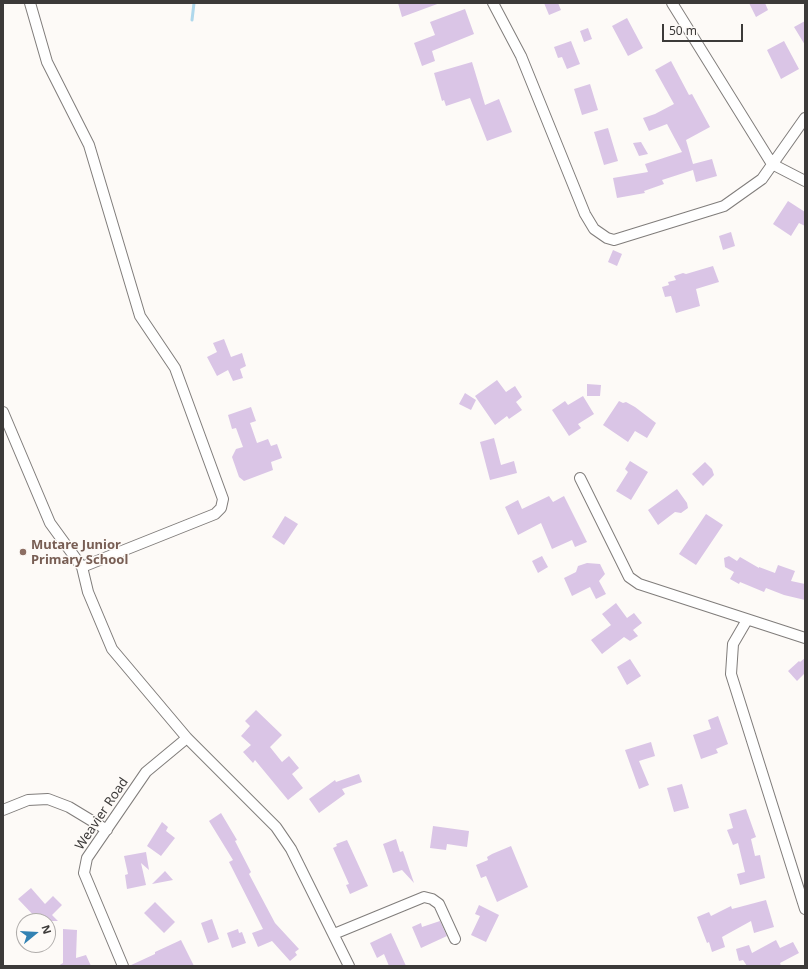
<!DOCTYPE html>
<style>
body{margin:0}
#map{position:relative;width:808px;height:969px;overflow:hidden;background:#fdfaf7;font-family:"Noto Sans",sans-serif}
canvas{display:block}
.frame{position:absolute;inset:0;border:4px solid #3c3a39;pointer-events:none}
.north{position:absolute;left:16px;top:913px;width:40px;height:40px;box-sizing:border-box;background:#fdfaf7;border:1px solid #b0adab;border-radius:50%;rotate:72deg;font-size:11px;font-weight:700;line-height:16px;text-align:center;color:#3c3a39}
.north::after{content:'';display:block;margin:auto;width:14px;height:18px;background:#3282b3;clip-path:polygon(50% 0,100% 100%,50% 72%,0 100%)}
.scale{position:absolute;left:662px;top:24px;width:81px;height:18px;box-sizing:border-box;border:2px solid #3c3a39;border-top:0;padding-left:5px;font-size:12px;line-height:14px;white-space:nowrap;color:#3c3a39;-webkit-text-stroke:3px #fdfaf7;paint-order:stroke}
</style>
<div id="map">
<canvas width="808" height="969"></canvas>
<div class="frame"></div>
<div class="north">N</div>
<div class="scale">50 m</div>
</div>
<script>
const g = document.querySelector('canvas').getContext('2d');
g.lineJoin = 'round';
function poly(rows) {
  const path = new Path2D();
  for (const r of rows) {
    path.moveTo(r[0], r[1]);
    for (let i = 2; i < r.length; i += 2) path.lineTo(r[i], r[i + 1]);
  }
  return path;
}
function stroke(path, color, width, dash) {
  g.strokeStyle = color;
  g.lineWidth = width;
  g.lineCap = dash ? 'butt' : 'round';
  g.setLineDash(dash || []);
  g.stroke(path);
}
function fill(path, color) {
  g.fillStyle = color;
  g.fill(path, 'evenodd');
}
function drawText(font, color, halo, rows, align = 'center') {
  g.font = font + ' "Noto Sans",sans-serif';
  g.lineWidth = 3;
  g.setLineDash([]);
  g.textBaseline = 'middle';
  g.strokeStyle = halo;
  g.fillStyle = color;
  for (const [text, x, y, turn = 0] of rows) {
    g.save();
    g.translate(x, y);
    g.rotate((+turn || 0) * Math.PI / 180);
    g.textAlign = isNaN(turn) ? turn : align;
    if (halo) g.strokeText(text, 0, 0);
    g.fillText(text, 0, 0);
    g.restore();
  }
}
stroke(poly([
 [192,20,194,3]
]), '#afd8ec', 3);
fill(poly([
 [398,3,440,3,402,17],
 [544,3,558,3,561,10,549,15],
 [749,3,765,3,768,10,756,17],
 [465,9,474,34,432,51,435,61,422,66,414,43,435,35,430,22],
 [627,18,643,48,628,56,612,26],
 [805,21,805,45,794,27],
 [588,28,592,39,584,42,580,31],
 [571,41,580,64,567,69,562,57,558,58,554,47],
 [784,41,799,69,781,79,767,50],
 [671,61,689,95,692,94,710,127,686,140,693,164,712,159,717,176,696,182,693,170,662,180,664,184,644,191,645,193,617,198,613,178,648,172,645,164,682,152,667,124,649,131,643,118,655,114,674,104,655,70],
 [472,62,485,105,499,99,512,132,487,141,470,98,446,106,444,100,442,101,434,73],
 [590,84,598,110,582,115,574,89],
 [608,128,618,161,604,165,594,132],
 [641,142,648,154,639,156,633,143],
 [788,201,805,212,805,226,799,223,791,236,773,224],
 [731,232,735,246,723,250,719,236],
 [613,250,622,254,617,266,608,262],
 [713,266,719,282,696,289,700,306,676,313,671,296,665,297,662,287,669,285,668,282,676,280,674,276,683,273,686,274],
 [224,339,231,357,242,353,246,366,240,369,243,378,233,381,228,370,217,376,207,357,217,352,213,343],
 [497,380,506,392,515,386,522,397,516,402,522,410,509,419,507,416,495,425,475,396],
 [587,384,601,385,600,396,587,396],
 [465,393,476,400,471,410,459,404],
 [583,396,594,414,578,424,581,428,569,436,552,410,565,401,568,405],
 [619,401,623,403,626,402,635,407,656,423,647,438,635,431,628,442,603,425],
 [251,407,256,421,250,423,257,443,268,439,271,446,277,444,282,458,271,462,273,470,244,481,239,477,232,457,236,449,243,447,236,428,232,429,228,415],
 [494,438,501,465,514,461,517,473,490,480,480,442],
 [630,461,648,472,631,500,616,491,628,472,625,469],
 [705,462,712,469,714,475,703,486,692,474],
 [677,489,687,503,688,508,681,513,675,512,658,525,648,510],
 [549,496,553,502,564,496,587,542,575,547,572,540,552,549,541,523,518,535,505,507,518,500,522,509],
 [706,514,723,525,696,565,679,554],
 [285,516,298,524,284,545,272,537],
 [542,556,548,567,538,573,532,561],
 [729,556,737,561,740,557,759,568,759,567,775,573,778,565,795,571,791,581,805,584,805,600,784,595,766,588,764,592,740,582,739,584,730,579,734,572,725,567,724,558],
 [587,563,600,564,605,574,599,581,606,594,596,599,590,587,572,596,564,578,576,572,578,566],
 [616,603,627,618,634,613,642,623,633,630,638,636,630,641,624,637,602,654,591,640,611,625,602,614],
 [805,658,805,673,797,681,788,671,799,661,800,662],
 [630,659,641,676,627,685,617,667],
 [256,710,282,735,270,747,282,762,289,756,299,768,292,774,303,788,288,800,255,760,253,763,243,752,251,745,241,736,250,726,245,721],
 [718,716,728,744,716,749,718,753,701,759,693,735,711,729,708,720],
 [651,742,655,756,639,761,649,785,639,789,625,750],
 [359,774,362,782,342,789,345,794,319,813,309,799,335,780,336,782],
 [682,784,689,808,674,812,667,788],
 [746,809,756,837,751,839,755,856,760,855,765,878,740,885,737,874,745,872,738,843,733,845,727,830,733,828,729,814],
 [221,813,237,840,235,841,251,872,249,874,275,923,299,949,295,952,297,955,290,961,272,941,258,947,252,933,263,929,229,862,233,860,209,821],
 [162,822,168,827,166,831,175,838,161,856,147,846],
 [433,826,469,831,467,847,447,844,446,850,430,848],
 [396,839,400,852,403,851,414,883,402,870,393,873,383,844],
 [347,840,368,886,350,894,346,885,349,884,333,848,337,846,336,844],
 [511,846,528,887,497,902,486,876,481,878,476,865,488,860,487,857,492,854],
 [146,852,149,870,141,863,146,885,127,889,125,875,128,874,124,856],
 [165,871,173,880,152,884],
 [31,888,45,904,53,896,62,905,52,915,58,921,39,921,18,899],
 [766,900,774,927,754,933,751,921,722,937,725,947,712,952,709,942,707,943,697,917,709,912,711,916,731,906,732,909],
 [155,902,175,922,164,933,144,913],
 [479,905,499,915,486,942,471,935,480,916,475,914],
 [212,919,219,939,208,943,201,923],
 [440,921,447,936,421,948,412,927,421,923,422,927],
 [63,929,77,930,76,958,86,955,91,966,58,966,63,963],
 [238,929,239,933,242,932,246,943,232,948,227,933],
 [391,933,406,966,389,966,384,954,377,958,370,943],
 [181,940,194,966,129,966,155,954,155,952],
 [776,940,780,948,793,942,799,953,780,963,781,966,747,966,743,960,739,961,736,949,749,945,752,953]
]), '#dac5e6');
const minor = poly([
 [30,3,47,62,89,145,140,316,175,368,223,499,221,508,215,514,82,567],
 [493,3,521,56,585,214,594,229,607,238,614,240,724,206,762,179,805,118],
 [672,3,772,164,805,181],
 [3,412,50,523,82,567,88,592,112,649,187,738,276,827,291,849,349,966],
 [580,478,629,577,639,584,805,638],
 [747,620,733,644,731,674,805,909],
 [3,810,28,800,48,799,69,807,107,830],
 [334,934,424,897,432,899,439,904,455,939],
 [123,966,84,873,87,858,146,772,187,738]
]);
stroke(minor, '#807d7b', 12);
stroke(minor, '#fff', 10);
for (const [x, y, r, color] of [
 [23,552,4,"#8d6e63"]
]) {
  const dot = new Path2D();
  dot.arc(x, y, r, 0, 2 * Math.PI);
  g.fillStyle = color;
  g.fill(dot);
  stroke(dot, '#fdfaf7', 1.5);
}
drawText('bold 13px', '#785e54', '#fdfaf7', [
 ["Mutare Junior",31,545],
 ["Primary School",31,560]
], 'left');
drawText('13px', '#3c3a39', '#fdfaf7', [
 ["Weavier Road",102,814,-56]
]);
</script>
